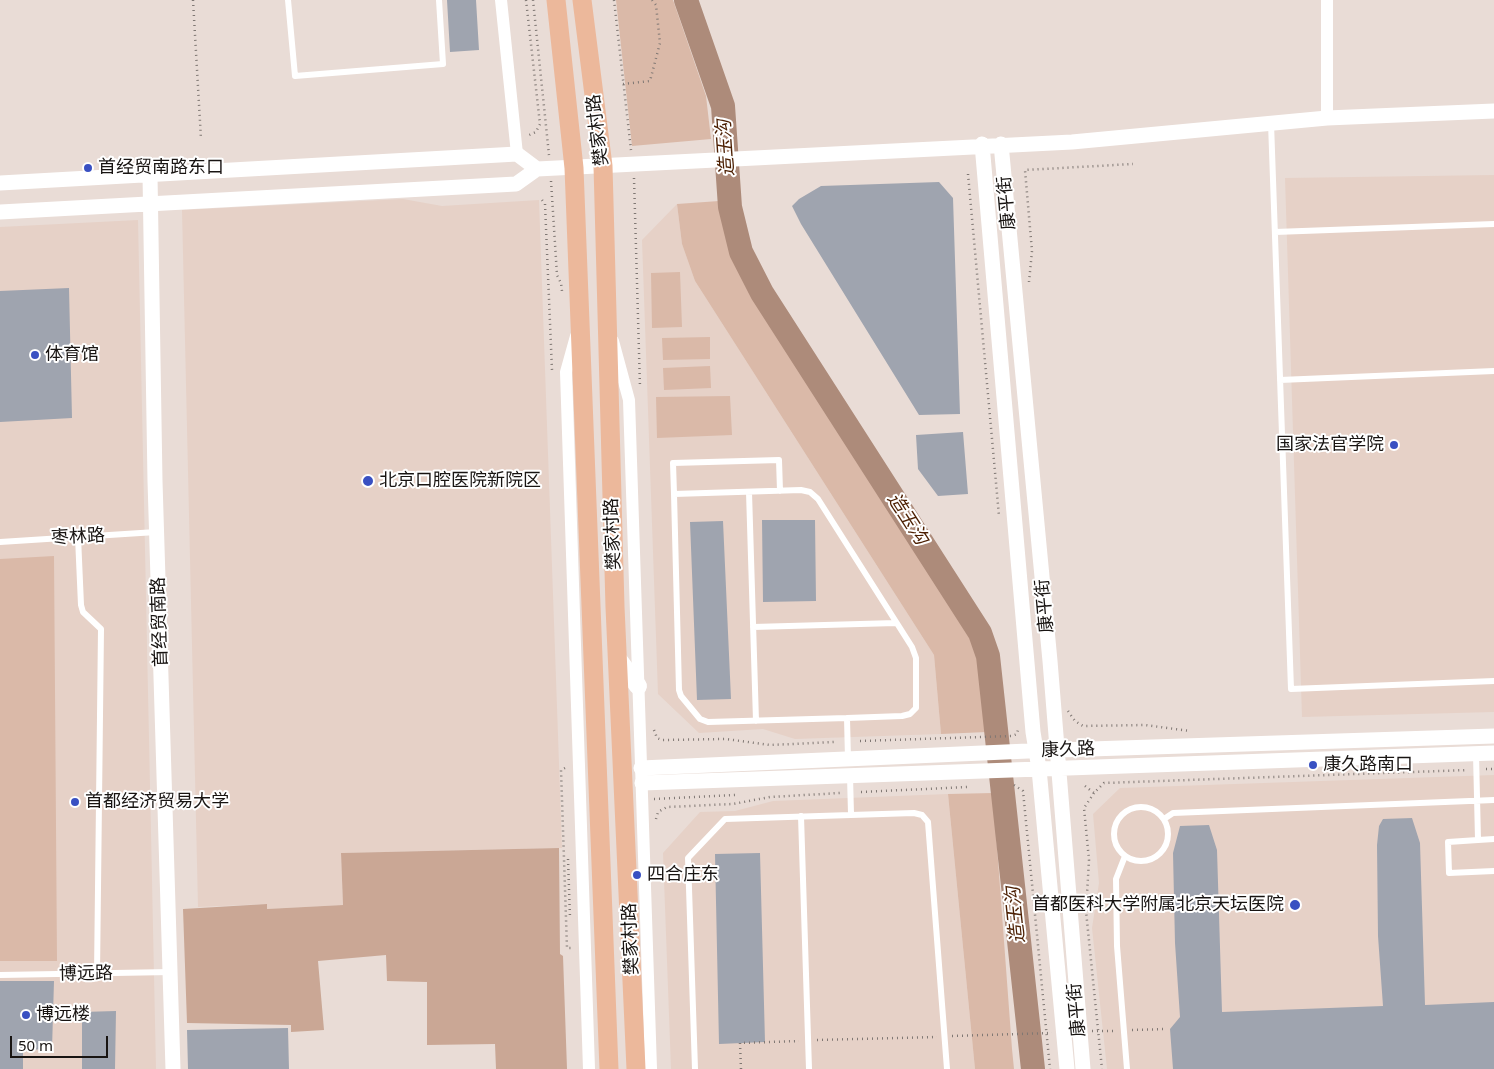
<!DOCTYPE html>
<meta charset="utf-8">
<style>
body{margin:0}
#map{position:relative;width:1494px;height:1069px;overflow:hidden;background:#e9dcd6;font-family:"Noto Sans",sans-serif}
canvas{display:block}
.scale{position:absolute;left:10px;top:1036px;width:98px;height:22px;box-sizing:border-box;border:2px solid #181412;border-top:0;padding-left:6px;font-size:15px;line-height:18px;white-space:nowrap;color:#181412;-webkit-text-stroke:4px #fff;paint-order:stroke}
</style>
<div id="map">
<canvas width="1494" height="1069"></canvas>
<div class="scale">50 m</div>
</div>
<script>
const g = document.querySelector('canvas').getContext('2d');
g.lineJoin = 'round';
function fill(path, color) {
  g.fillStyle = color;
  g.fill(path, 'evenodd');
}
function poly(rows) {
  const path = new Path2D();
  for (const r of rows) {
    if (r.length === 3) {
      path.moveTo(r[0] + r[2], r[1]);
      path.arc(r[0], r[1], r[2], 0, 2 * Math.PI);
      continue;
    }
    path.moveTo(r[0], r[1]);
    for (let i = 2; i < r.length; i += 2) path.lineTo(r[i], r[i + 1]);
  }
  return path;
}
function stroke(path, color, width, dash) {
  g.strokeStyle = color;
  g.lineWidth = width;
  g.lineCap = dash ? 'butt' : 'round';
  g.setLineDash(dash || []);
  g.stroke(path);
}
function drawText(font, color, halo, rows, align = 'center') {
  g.font = font + ' "Noto Sans","Noto Sans SC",sans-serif';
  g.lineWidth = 4;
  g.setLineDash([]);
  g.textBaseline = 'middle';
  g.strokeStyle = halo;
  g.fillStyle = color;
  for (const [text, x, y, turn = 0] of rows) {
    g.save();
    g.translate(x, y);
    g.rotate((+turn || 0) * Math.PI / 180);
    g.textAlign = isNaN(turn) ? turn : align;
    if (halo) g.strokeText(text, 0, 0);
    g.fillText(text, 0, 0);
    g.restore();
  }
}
fill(poly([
 [1494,175,1494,712,1302,717,1285,178],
 [403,199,442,206,539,200,562,848,341,853,343,905,267,909,266,904,198,907,182,210],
 [677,204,682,244,695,281,934,655,941,734,795,739,763,729,699,733,658,694,642,240],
 [138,220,156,1069,0,1069,0,227],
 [1494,775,1494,1069,1107,1069,1092,928,1099,883,1093,814,1120,788],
 [948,794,975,1069,671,1069,663,853,700,812,735,811,773,801]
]), '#e6d1c7');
fill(poly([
 [616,0,673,0,706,96,711,139,632,146],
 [719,201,734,257,746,284,973,637,979,656,987,732,941,734,934,655,695,281,682,244,677,204],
 [680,272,682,327,652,328,651,273],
 [710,337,710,359,663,360,662,338],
 [710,366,711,388,664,390,663,368],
 [730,396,732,435,657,438,656,397],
 [54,556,57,961,0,961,0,559],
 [993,793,1012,1049,1014,1069,975,1069,948,794]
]), '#dab9a8');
fill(poly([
 [559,848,560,954,563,956,567,1069,496,1069,495,1044,427,1045,427,982,387,981,386,955,318,961,324,1030,291,1032,291,1025,187,1023,183,909,267,904,267,909,343,905,341,853]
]), '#caa795');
stroke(poly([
 [686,0,723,106,730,207,741,252,762,293,980,633,988,656,1033,1069]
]), '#ad8b7a', 24);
fill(poly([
 [447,0,476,0,479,50,450,52],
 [939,182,953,198,960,414,919,415,801,224,792,206,799,199,821,186],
 [69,288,72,418,0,422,0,291],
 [963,432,968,494,938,496,918,469,916,435],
 [762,520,815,520,816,601,763,602],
 [723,521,731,699,697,700,690,522],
 [1412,818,1420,843,1425,1005,1494,1002,1494,1069,1173,1069,1170,1029,1180,1017,1175,943,1173,853,1180,826,1209,825,1217,850,1222,1012,1383,1006,1378,936,1377,845,1379,826,1383,819],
 [760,853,765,1042,719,1044,715,854],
 [0,981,54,981,52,1049,23,1050,23,1069,0,1069],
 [116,1011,115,1069,82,1069,82,1012],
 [288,1028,289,1069,188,1069,187,1030]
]), '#9fa4af');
stroke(poly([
 [193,0,201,139],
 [526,0,540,124,536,132,527,136],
 [533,0,549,155],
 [614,0,631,150],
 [623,84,650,81,660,43,656,5,652,0],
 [968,174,999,516],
 [634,178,640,387],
 [551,181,557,275,561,283,562,291],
 [542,200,545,204,552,370],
 [1029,282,1032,251,1025,170,1133,164],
 [1068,711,1075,721,1083,726,1145,725,1190,731],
 [654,730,657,738,662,740,726,739,770,745,834,742],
 [860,741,1012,736,1017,734,1018,730],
 [565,768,561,770,567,948,571,948],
 [1486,769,1494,769],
 [1014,785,1023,791,1050,1069],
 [1085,786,1094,793,1104,783,1468,770],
 [861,792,968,787],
 [1094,793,1084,808,1089,860,1086,911,1102,1069],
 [654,799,736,795],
 [656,819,658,812,667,807,733,804,770,797,840,793],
 [568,859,570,918],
 [1132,1030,1166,1029],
 [1092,1031,1114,1031],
 [952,1036,1052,1033],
 [817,1040,937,1037],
 [741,1069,740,1043,799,1041]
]), '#7f7773', 2.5, [1, 4]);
stroke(poly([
 [288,0,295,76,443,64,439,0],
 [1271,123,1291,689,1494,681],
 [1275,232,1494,224],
 [1280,380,1494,371],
 [749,492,756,721],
 [674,494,673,463,779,460,780,491],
 [78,537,81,605,83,612,101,629,97,974],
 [0,542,156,532],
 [753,627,896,623],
 [847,718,708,722,700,719,681,696,679,690,674,494,801,490,810,492,818,499,912,647,916,658,916,708,910,714,902,716,847,718,848,759],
 [1476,754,1478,840,1494,839],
 [850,776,851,814],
 [1141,834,27],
 [801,816,809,1069],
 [1164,819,1173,813,1494,800],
 [1478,840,1448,842,1449,873,1494,871],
 [1125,856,1116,879,1117,946,1127,1069],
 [0,975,171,972],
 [695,1069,688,858,725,819,914,813,922,815,928,822,947,1069]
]), '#fff', 6);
stroke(poly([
 [501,0,517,154],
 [1327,118,1327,0],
 [576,336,566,372,589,1069],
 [613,341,629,400,651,1069]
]), '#fff', 12);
stroke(poly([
 [982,144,1033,732,1039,769,1067,1069],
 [1001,144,1050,661,1083,1069],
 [150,175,155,481,173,1069],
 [0,183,517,154,537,169],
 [0,212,516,184,537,169,1072,142,1327,118,1494,111],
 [641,768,1028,751,1494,736],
 [642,783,1494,753]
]), '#fff', 15);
stroke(poly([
 [618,659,638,686]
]), '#fff', 18);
stroke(poly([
 [556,0,574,168,609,1069],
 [582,0,603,166,615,607,636,1069]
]), '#ecb89b', 19);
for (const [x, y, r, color] of [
 [88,168,5,"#3950c2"],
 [35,355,5,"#3950c2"],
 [1394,445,5,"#3950c2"],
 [368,481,6,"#3950c2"],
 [1313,765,5,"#3950c2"],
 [75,802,5,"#3950c2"],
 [637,875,5,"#3950c2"],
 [1295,905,6,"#3950c2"],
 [26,1015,5,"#3950c2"]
]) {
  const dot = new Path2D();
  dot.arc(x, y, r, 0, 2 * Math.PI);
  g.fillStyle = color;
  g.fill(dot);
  stroke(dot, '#fff', 2);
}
drawText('18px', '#181412', '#fff', [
 ["樊家村路",598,130,-97],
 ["康平街",1007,203,-95],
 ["樊家村路",613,534,-92],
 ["枣林路",78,537,-3],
 ["康平街",1045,606,-95],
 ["首经贸南路",160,622,-92],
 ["康久路",1068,750,-2],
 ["樊家村路",631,939,-92],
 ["博远路",86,974,-1],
 ["康平街",1077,1010,-95]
]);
drawText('18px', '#181412', '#fff', [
 ["首经贸南路东口",98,168],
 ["体育馆",45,355],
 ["国家法官学院",1384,445,"right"],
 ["北京口腔医院新院区",379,481],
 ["康久路南口",1323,765],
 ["首都经济贸易大学",85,802],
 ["四合庄东",647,875],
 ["首都医科大学附属北京天坛医院",1284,905,"right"],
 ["博远楼",36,1015]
], 'left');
drawText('italic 19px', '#4c1f02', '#fff', [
 ["造玉沟",726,148,-94],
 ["造玉沟",907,519,57],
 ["造玉沟",1016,915,-96]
]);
</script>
